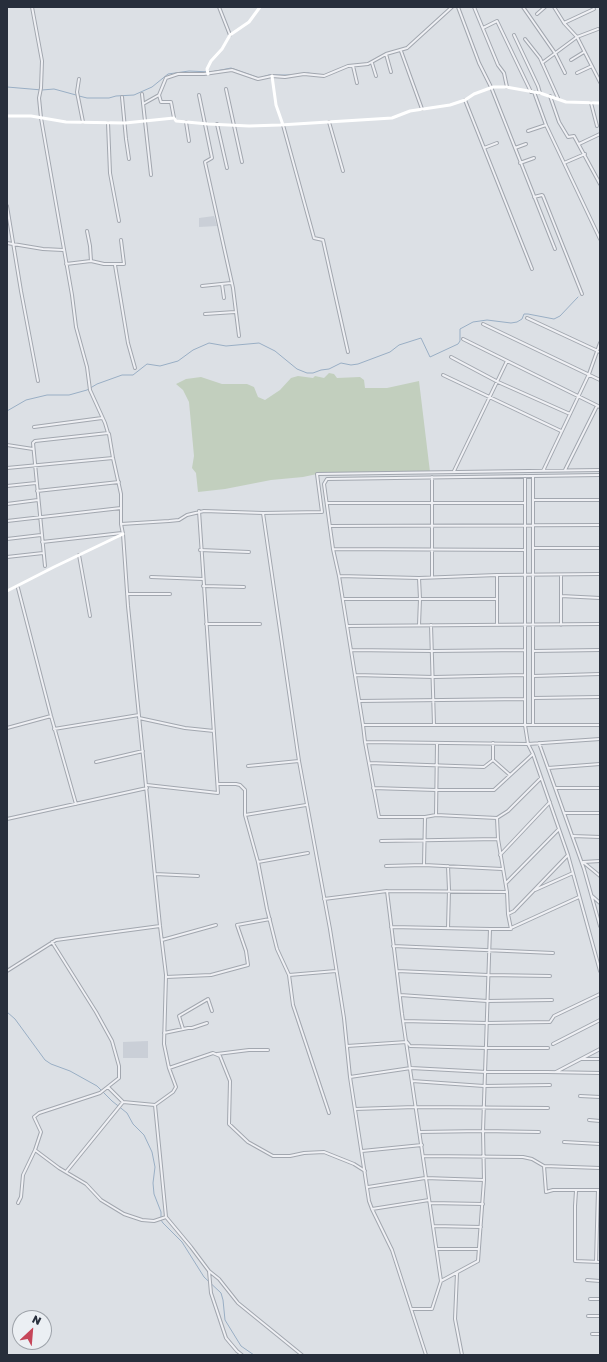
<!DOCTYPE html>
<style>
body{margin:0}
#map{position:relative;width:607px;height:1362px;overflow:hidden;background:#dce0e5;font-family:"Golos Text",sans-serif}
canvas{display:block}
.frame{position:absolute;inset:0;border:8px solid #272e3b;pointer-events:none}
.north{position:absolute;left:12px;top:1310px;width:40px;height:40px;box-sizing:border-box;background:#ebeff3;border:1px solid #9da2a9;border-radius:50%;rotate:26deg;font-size:11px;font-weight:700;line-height:16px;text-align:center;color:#272e3b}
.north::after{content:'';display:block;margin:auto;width:14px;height:18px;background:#c64659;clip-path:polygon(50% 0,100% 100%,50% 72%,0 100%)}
</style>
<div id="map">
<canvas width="607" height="1362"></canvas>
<div class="frame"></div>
<div class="north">N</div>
</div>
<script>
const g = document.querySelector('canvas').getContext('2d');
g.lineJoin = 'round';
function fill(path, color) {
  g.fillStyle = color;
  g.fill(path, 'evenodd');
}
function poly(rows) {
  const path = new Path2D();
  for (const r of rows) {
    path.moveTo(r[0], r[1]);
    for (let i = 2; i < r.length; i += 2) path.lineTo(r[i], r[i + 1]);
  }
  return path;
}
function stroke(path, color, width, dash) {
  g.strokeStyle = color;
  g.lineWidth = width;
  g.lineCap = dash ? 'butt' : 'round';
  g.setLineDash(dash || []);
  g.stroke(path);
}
fill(poly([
 [214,216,217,226,199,227,199,218],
 [148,1041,148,1058,123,1058,123,1042]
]), '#cacfd7');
fill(poly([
 [329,373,334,374,337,378,360,377,364,380,365,388,387,388,419,381,430,472,317,474,303,477,271,480,225,489,198,492,196,473,192,468,194,456,189,402,183,390,176,384,186,379,201,377,222,384,247,384,254,387,258,397,265,400,280,390,291,378,298,376,313,378,315,376,324,378]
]), '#c2cfbe');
stroke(poly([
 [408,46,418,37],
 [336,70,346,66],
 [294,75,308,73,320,75],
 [7,87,42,90,54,89,76,95],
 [79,96,87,98,109,98,116,96,134,95,152,87,168,74,189,71,211,72,231,68,259,78,269,75,290,75],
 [7,411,26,400,47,395,69,395,87,390,97,384,122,375,133,375,147,364,160,366,178,361,193,350,209,343,226,346,259,343,275,351,297,369,307,373,313,373,321,370,329,369,341,363,351,365,358,364,390,352,399,345,421,338,430,357,458,344,460,341,460,329,473,322,487,320,511,323,517,322,522,319,524,314,528,314,554,319,560,316,578,297],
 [7,1012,15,1019,45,1060,51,1064,70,1071,97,1086,112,1101,127,1113,133,1124,144,1135,152,1152,155,1167,153,1183,154,1194,161,1212,161,1220,163,1223,182,1242,204,1277,221,1293,223,1300,225,1320,241,1346,254,1355]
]), '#99aec4', 1);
const street = poly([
 [32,7,42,61,41,88,39,98,41,118,72,295,76,327,87,367,90,390,105,423,108,433,109,434,113,458,121,494,121,524,123,534,128,606,160,926,166,975,164,1044,169,1068,213,1053,220,1056,230,1081,229,1124,248,1142,273,1156,290,1156,304,1153,324,1152,354,1164,365,1171],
 [219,7,230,35],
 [458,7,479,63,491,87,555,249],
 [474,7,498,65,504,73,507,87],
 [523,7,555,53,565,73],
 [554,7,564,23,577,37,600,82],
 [537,14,545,7],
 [564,23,594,9],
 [483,28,497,21,531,92],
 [514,35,538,86,540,93],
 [525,39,540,58,558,98],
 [401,51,422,109],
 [386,54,391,72],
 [571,60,584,52],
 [372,63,376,76],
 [542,63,577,37,598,29],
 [353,66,357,83],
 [577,73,592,66],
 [79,79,77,92,83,122],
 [226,89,242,162],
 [534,92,546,125,600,239],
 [142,94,151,175],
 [159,95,161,102,171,102,174,118],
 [199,95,212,158,205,162,233,288,239,336],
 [550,96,559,122,568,137,574,136,600,184],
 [122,97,126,139,129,159],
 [465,100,532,269],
 [591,103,597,126],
 [143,104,159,95,166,78,178,74,204,74,232,70,258,79,272,76,285,77,304,74,324,76,348,66,368,64,386,54,407,48,452,7],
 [186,122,189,141],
 [329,122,343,171],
 [108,123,110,173,119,221],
 [217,124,227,168],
 [283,125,314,238,323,240,348,352],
 [528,131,546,125],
 [579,144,600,134],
 [484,148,497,143],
 [515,148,526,144],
 [520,163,534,158],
 [564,163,585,154],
 [534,197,542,195,543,196,582,294],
 [7,206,21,291,38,381],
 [87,231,90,246,91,261],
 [7,243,43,249,63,250],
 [66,264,91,261,104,264,124,264,121,240],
 [115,265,128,343,135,368],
 [222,284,224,298],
 [202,286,231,283],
 [205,314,235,312],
 [527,318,600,352],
 [483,324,600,380],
 [463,339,600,407],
 [451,357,498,382,570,414],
 [443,375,561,431],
 [34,427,102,418],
 [7,445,33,449],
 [7,468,113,458],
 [565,470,597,406],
 [454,471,507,361],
 [543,471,589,374,600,343],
 [525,476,525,725,528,744,533,754,568,855,600,971],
 [432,477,432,577],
 [7,486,36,483],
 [37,491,119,482],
 [533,500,600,500],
 [327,503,525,503],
 [7,504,38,500],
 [263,513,299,761,330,929,344,1018,350,1077,369,1201,372,1209,392,1250,426,1355],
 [7,521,121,508],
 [121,524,169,521,179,520,187,515,204,511,263,513,322,512,317,474,600,470],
 [331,526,600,525],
 [7,539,41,535],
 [42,542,122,533],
 [533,548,600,548],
 [333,549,525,550],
 [200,550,249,552],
 [79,555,90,616],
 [7,557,43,553],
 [45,566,33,443,35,441,108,433],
 [497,575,497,625],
 [561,575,561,625],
 [339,576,419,578,497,575,600,574],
 [151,577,203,579],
 [203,586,244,587],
 [18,588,51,716,76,804],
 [127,594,170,594],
 [561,596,600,598],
 [343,599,497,599],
 [206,624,260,624],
 [419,625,420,599,419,578],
 [431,625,434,725],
 [347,626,600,624],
 [351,650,432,651,525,650],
 [533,651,600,650],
 [355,675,434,677,525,675],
 [533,676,600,674],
 [533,698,600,697],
 [359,701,525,699],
 [139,718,185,728,214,731],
 [363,725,600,725],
 [533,725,533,476],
 [7,728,51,716],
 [54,729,139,715],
 [365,742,528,744,600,739],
 [539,743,584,869,600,926],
 [493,760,510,775],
 [96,762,143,751],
 [369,763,484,767,493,760,493,743],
 [248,766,299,761],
 [548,768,600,764],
 [218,784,236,784,240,785,245,790,245,815,258,862,267,909,277,949,289,975,293,1005,329,1113],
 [147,785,218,793,199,511],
 [373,788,436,790,494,790,533,754],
 [556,788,600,788],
 [565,813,600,813],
 [245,815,306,805],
 [436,815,497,818,508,811,541,778],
 [425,817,379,817,365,742,363,725,339,576,333,549,324,484,327,479,600,475],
 [497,818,498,839,507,892],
 [7,819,147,788],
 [573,836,600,837],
 [381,841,498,839],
 [500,855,550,802],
 [258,862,308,853],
 [583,862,600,876],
 [583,862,600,861],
 [424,865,425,817,436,815,437,744],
 [386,866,424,865,502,869],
 [448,866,449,890,448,928],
 [155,874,198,876],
 [506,883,559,829],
 [535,890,573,873],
 [387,891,402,1014,441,1281,432,1309,412,1309],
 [592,896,600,903],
 [324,899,387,891,507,892,508,914],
 [391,927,490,929],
 [511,928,579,897],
 [162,940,216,925],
 [393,946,553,953],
 [7,971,56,940,160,926],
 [397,971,488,975,550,976],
 [289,975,336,971],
 [166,977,211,975,248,965,246,951,237,925,270,919],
 [400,995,487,1001,552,1000],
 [403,1021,487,1023,550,1022,554,1016,600,994],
 [183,1029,179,1016,208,999,212,1011],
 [164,1033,188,1028,192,1028,207,1023],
 [553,1044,600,1020],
 [347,1046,407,1042,410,1046,486,1048,548,1048],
 [217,1054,249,1050,268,1050],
 [581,1059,600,1059],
 [169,1068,176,1087,173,1092,155,1105,166,1217,191,1247,209,1271,211,1293,226,1338,237,1351,242,1355],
 [556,1072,600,1049],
 [350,1077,411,1068,486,1072,547,1072,600,1073],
 [412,1081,484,1086,550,1085],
 [108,1087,123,1102,155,1105],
 [580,1096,600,1097],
 [355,1109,415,1107,548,1108],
 [589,1120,600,1121],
 [419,1132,483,1131,539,1132],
 [564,1142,600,1144],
 [35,1150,59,1168,86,1184,101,1200,124,1214,142,1220,154,1221,166,1217],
 [362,1151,422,1145],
 [423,1156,523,1157,532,1159,544,1166,600,1168],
 [544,1166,546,1192,553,1190,600,1190],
 [66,1172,123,1102],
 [368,1187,425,1178,484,1180],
 [576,1191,575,1206,575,1261,600,1262],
 [18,1203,21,1197,23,1175,35,1150,41,1132,34,1117,39,1113,100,1093,119,1078,119,1066,112,1041,96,1012,52,942],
 [430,1203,483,1204],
 [372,1209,429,1200],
 [433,1226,481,1227],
 [437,1249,479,1249],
 [596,1262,598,1190],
 [209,1271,219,1279,238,1303,302,1355],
 [457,1273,455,1319,462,1355],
 [587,1280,600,1281],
 [441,1281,478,1261,484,1180,483,1131,490,929,511,929,508,914,514,911,568,855],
 [590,1299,600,1299],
 [588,1316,600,1316],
 [592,1334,600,1334]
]);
stroke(street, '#a2a7af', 4);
stroke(street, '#eff0f4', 2);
stroke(poly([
 [208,74,207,69,211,61,222,49,230,35,249,22,260,7],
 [272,76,276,105,283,125],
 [7,116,31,116,66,122,125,123,174,118,176,121,208,124,249,126,280,125,392,118,410,111,450,105,465,100,474,94,493,87,506,87,540,93,566,102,600,103],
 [7,591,54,567,123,534]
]), '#fff', 3);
</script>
